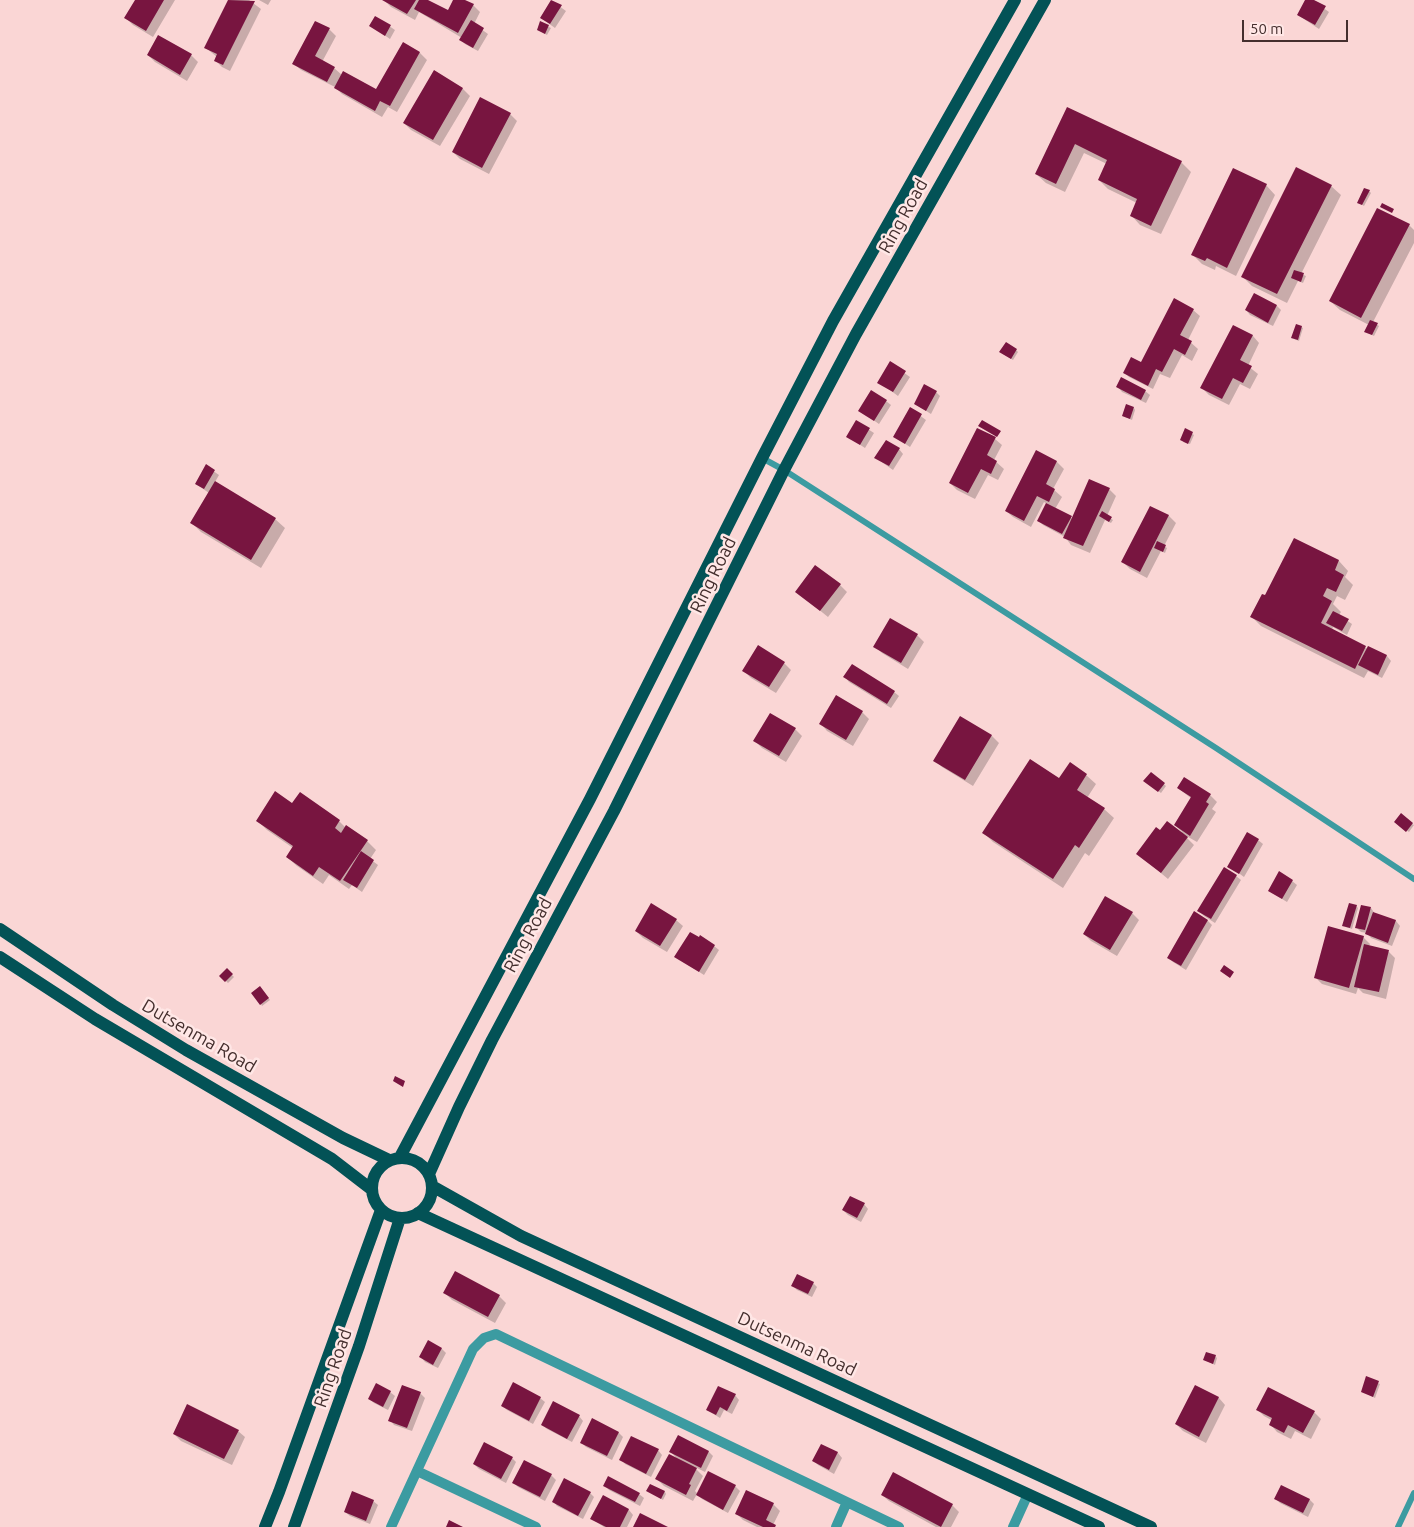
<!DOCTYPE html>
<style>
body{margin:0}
#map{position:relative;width:1414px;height:1527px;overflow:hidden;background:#fad6d5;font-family:Ubuntu,sans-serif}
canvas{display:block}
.scale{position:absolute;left:1242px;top:20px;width:106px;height:22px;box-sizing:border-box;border:2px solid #442e2d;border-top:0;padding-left:6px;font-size:15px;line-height:18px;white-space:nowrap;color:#442e2d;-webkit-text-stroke:4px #ffe7e6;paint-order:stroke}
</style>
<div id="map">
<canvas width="1414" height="1527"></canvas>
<div class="scale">50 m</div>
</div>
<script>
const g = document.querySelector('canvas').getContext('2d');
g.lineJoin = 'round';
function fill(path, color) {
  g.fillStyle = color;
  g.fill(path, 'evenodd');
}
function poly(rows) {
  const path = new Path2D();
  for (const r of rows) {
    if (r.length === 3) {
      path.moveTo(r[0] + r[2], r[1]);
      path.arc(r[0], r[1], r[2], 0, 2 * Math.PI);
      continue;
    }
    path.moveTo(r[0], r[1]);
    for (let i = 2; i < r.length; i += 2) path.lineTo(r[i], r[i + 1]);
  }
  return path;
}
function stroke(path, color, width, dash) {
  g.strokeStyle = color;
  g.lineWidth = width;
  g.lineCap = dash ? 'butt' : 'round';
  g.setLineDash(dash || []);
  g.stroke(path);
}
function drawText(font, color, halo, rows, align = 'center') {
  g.font = font + ' Ubuntu,sans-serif';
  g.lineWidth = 5;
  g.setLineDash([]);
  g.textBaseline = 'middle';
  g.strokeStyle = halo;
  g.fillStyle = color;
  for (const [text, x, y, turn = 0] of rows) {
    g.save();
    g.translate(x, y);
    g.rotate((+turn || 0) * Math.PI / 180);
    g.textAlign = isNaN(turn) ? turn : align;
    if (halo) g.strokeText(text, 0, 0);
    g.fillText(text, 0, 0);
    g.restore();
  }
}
fill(poly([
 [136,0,175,0,153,37,133,25,126,18],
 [230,0,249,0,261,9,230,71,222,67,215,60,217,57,206,48],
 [259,0,271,0,268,5],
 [384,0,426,0,448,12,455,0,463,0,473,5,480,12,474,24,488,34,478,51,465,44,461,40,462,38,419,12,415,20,391,7],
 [1307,0,1312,0,1329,12,1319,29,1298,15],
 [552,1,566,11,555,28,541,18],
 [376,17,395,30,390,39,371,26],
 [541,23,551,28,547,35,538,30],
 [329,29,336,36,322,62,334,68,342,75,377,91,403,44,420,53,427,60,397,112,388,107,382,117,342,94,335,87,301,70,294,64],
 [148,55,191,55,198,62,187,81,155,62],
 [434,72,463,89,470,96,440,146,411,130,404,123],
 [1068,108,1181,162,1191,172,1161,234,1140,225,1131,215,1137,203,1108,189,1099,180,1107,164,1084,153,1065,192,1046,183,1036,174],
 [510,114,517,121,489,174,460,159,453,152],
 [1266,185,1275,195,1236,276,1216,266,1215,270,1202,264,1192,254],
 [1331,186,1341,195,1301,274,1306,276,1303,283,1298,281,1287,303,1252,286,1242,276],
 [1369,191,1371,193,1364,206,1358,202],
 [1409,225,1414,230,1414,243,1373,322,1379,326,1374,336,1368,333,1369,325,1340,310,1330,301],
 [1277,306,1281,310,1273,326,1250,315,1246,310],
 [1193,310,1200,316,1188,340,1198,349,1192,361,1182,355,1170,378,1160,374,1153,389,1129,377,1124,372,1147,366],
 [1234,326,1253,336,1259,343,1248,366,1258,374,1250,389,1240,384,1229,405,1209,395,1202,388],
 [1301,327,1303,328,1299,341,1294,339,1293,337],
 [1016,350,1018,352,1013,360,1003,354],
 [890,363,910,377,898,396,879,382],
 [1118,387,1145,391,1150,395,1146,403,1122,392],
 [936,392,940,396,931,414,915,404],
 [886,401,891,405,879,424,860,411],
 [1134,408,1135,410,1132,420,1123,416],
 [911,409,926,420,910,447,895,437],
 [857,422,874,433,865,448,848,437],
 [977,429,995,439,1002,445,994,460,1004,469,998,480,988,475,975,499,957,490,950,483],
 [1186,430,1194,435,1190,444,1183,442],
 [899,449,903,454,893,470,876,458],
 [1037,452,1057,462,1064,469,1053,489,1062,497,1055,509,1073,519,1109,489,1116,496,1107,516,1113,520,1111,523,1105,520,1090,553,1071,545,1065,537,1043,525,1039,521,1047,504,1044,502,1031,527,1013,517,1006,511],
 [206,466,219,475,215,482,275,519,285,528,261,568,201,532,192,523,209,493,196,484],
 [1151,507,1169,516,1176,523,1164,546,1167,548,1165,553,1161,551,1147,578,1130,569,1123,562],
 [1295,539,1339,561,1348,571,1345,577,1353,585,1345,600,1337,596,1333,604,1341,612,1339,615,1352,624,1347,635,1333,627,1332,630,1368,649,1369,647,1387,656,1391,661,1382,678,1368,671,1364,678,1261,626,1252,617,1266,597],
 [840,585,847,592,828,617,797,592],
 [917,635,924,642,908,669,882,653,875,646],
 [784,663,791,670,776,693,751,678,744,671],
 [845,677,894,692,899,696,891,708,849,682],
 [862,712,869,719,853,746,827,731,821,724],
 [961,718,992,736,999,743,973,786,942,767,935,760],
 [795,729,802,736,786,762,762,748,755,741],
 [1151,773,1166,786,1161,793,1147,782],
 [1086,775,1096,784,1087,798,1104,809,1114,818,1089,856,1085,853,1063,888,993,842,984,833,1060,780],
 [1178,788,1210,795,1217,802,1212,809,1216,812,1197,842,1183,834,1194,845,1168,879,1138,854,1182,832,1175,825,1192,799],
 [293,805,339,821,346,828,367,841,376,850,370,859,378,865,362,892,352,885,349,889,329,875,323,884,297,866,287,857,293,848,267,830,257,820],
 [1397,824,1412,824,1414,825,1409,832],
 [1258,840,1263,844,1244,877,1229,866],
 [1236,876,1241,880,1215,923,1204,916,1199,911],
 [1292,881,1297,885,1287,902,1269,891],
 [1356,906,1358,908,1352,929,1346,927,1344,925],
 [1371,908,1375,914,1396,921,1400,926,1392,946,1371,938,1367,933,1361,932,1356,927],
 [1132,913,1139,920,1117,956,1091,941,1084,934],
 [676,920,683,926,667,952,643,938,636,931],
 [1207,920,1212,925,1186,970,1173,962,1169,958],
 [1363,937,1370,944,1369,946,1388,951,1395,958,1386,999,1363,993,1358,988,1356,994,1322,984,1315,977],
 [714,946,719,950,704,975,676,957],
 [227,970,234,977,228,983,221,976],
 [261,989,270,1000,262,1006,261,1004],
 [864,1204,868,1209,861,1222,848,1215,843,1210],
 [813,1283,817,1287,812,1297,797,1290,793,1286],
 [445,1293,499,1296,506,1303,495,1323,452,1300],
 [429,1342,442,1349,446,1353,438,1368,425,1362,421,1357],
 [1215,1356,1217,1358,1215,1365,1205,1360],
 [1367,1378,1380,1384,1375,1398,1362,1391],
 [1196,1386,1219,1398,1225,1405,1206,1443,1183,1431,1176,1424],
 [390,1392,395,1396,388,1410,374,1403,369,1399],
 [420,1393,425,1398,412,1431,394,1425,390,1420],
 [735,1395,739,1400,732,1414,724,1410,720,1418,707,1410],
 [540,1398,545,1402,533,1424,507,1410,502,1406],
 [1257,1409,1314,1412,1321,1419,1311,1439,1295,1431,1291,1439,1277,1432,1271,1425,1273,1421,1264,1416],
 [579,1416,583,1421,572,1442,547,1429,542,1425],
 [593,1420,619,1433,623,1437,612,1460,586,1447,581,1442],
 [238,1431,245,1437,232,1465,181,1441,174,1434],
 [679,1437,709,1452,713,1456,705,1472,693,1466,703,1476,695,1491,698,1494,735,1486,740,1491,728,1513,702,1499,697,1494,693,1501,664,1486,657,1479,678,1460,671,1452],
 [822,1445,838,1453,842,1458,834,1474,818,1465,814,1461],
 [658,1450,662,1455,651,1477,625,1464,621,1459],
 [512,1458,516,1462,506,1483,479,1469,474,1464],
 [551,1475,556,1480,545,1501,518,1487,514,1483],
 [605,1486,639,1494,644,1498,640,1506,609,1490],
 [1282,1486,1310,1500,1314,1504,1308,1517,1280,1503,1276,1499],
 [648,1491,665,1492,666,1494,663,1500],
 [590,1493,594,1497,583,1519,557,1506,553,1501],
 [882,1495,952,1505,959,1512,951,1527,936,1527,889,1501],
 [603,1497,629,1510,633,1515,627,1527,604,1527,592,1519],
 [373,1501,378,1505,370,1524,350,1516,345,1512],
 [773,1504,780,1511,773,1525,776,1527,757,1527,743,1520,736,1513]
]), '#0003');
fill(poly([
 [135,0,164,0,146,31,124,18],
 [228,0,255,1,223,65,214,61,217,54,204,48],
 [382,0,416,0,407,14],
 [419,0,428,0,448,10,453,0,465,0,474,4,458,33,414,9],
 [551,0,562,5,550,24,540,18],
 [1305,0,1314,0,1326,6,1315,25,1297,15],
 [375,16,391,25,385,36,369,26],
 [471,20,484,28,473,48,459,40],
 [315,21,330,28,315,56,335,67,327,82,292,64],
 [540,21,549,25,545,34,537,30],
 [158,35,192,54,180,75,147,55],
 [403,42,420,52,390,106,380,101,375,111,334,88,343,71,376,89],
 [434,70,463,88,433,140,403,123],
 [480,97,511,113,482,168,452,152],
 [1067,107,1182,161,1151,226,1130,216,1137,199,1098,180,1107,160,1075,144,1056,184,1035,174],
 [1296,167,1332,185,1277,294,1241,277],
 [1233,168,1267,184,1227,268,1207,258,1205,261,1191,255],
 [1364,188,1370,190,1362,205,1357,203],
 [1382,203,1394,209,1392,213,1380,207],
 [1377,208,1410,224,1361,318,1329,301],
 [1294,270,1304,273,1301,282,1291,278],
 [1254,293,1277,305,1268,323,1245,310],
 [1174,298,1194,309,1180,335,1192,341,1185,355,1174,349,1162,372,1156,369,1148,386,1123,373,1131,357,1141,362],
 [1370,320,1378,323,1372,335,1364,332],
 [1296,324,1302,326,1298,340,1291,338],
 [1233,325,1253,335,1240,360,1252,366,1243,383,1233,378,1222,399,1200,388],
 [1006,342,1017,349,1011,359,999,352],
 [890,361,906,371,893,392,877,383],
 [1121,377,1146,390,1141,400,1116,387],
 [924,384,937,391,926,411,914,404],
 [871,390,887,400,874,421,858,411],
 [1126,404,1134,407,1130,419,1122,416],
 [910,407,922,414,905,444,893,437],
 [856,420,870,428,860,445,846,437],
 [982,420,1001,431,997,437,978,426],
 [977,428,996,437,987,455,997,461,991,474,981,469,968,493,949,483],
 [1185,428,1193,432,1188,444,1180,440],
 [886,440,900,448,889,466,874,458],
 [1036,450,1057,461,1046,484,1055,489,1049,502,1037,496,1024,521,1005,511],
 [206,464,215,470,204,489,195,484],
 [1089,479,1110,488,1083,546,1063,538],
 [215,481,276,518,251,560,190,523],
 [1046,503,1072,516,1062,534,1037,521],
 [1150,506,1169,515,1140,572,1121,562],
 [1102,511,1112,517,1109,522,1099,516],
 [1294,538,1339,560,1335,570,1344,575,1336,592,1327,588,1323,596,1332,601,1321,623,1366,646,1355,669,1250,617,1262,594,1265,595],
 [1157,541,1166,545,1163,552,1154,548],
 [815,565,841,584,820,611,795,592],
 [1333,611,1349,619,1342,631,1326,623],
 [890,618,918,634,901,663,873,647],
 [758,645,785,662,769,687,742,671],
 [1368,646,1387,655,1378,675,1358,665],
 [852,664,895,691,887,704,843,677],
 [836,695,863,711,846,740,819,724],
 [770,713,796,728,779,756,753,741],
 [960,716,992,735,965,780,933,761],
 [1030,759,1059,778,1070,762,1087,774,1077,790,1105,808,1079,848,1075,845,1053,879,982,833],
 [1151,772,1165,783,1158,792,1143,781],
 [1184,777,1211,794,1206,802,1209,804,1190,836,1174,825,1191,797,1177,788],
 [275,791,292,803,300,792,340,820,335,828,341,833,346,825,368,840,340,881,319,867,313,876,286,857,293,846,256,821],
 [1401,813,1413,823,1406,832,1394,822],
 [1167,821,1188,837,1161,873,1136,854,1156,827,1160,830],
 [1247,832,1259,839,1239,874,1227,867],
 [361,851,374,860,357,888,343,880],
 [1224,867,1237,875,1211,919,1197,911],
 [1279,871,1293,880,1282,899,1268,891],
 [1105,896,1133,912,1110,950,1083,934],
 [651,903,677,919,660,946,635,931],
 [1349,903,1357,905,1350,928,1342,926],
 [1361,905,1371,907,1365,930,1355,928],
 [1194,911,1208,920,1181,966,1167,958],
 [1373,912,1396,920,1388,943,1365,934],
 [1328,926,1364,936,1349,988,1314,978],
 [690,932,699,937,700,935,715,945,699,972,674,957],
 [1364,944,1389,950,1379,992,1354,987],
 [1224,965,1234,972,1230,978,1220,971],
 [227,968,233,974,225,982,219,976],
 [260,986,269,998,260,1005,251,993],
 [395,1076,405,1081,403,1087,393,1081],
 [850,1196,865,1203,857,1218,842,1210],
 [455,1271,500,1295,488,1317,443,1293],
 [797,1274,814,1282,808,1294,791,1286],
 [428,1340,442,1348,433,1365,419,1357],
 [1206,1352,1216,1355,1213,1364,1203,1360],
 [1366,1376,1379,1381,1373,1397,1361,1392],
 [513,1382,541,1397,529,1421,501,1406],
 [376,1383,391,1391,383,1407,368,1399],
 [402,1385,421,1392,407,1428,388,1421],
 [1195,1385,1219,1397,1199,1437,1175,1424],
 [718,1386,736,1394,727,1411,720,1407,716,1415,706,1410],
 [1268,1387,1315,1411,1303,1433,1288,1425,1284,1433,1269,1425,1272,1418,1256,1410],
 [553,1401,580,1415,567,1439,541,1425],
 [187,1404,239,1430,224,1459,173,1434],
 [592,1418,619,1432,607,1456,580,1443],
 [678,1435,709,1451,701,1468,669,1452],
 [631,1436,659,1449,646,1474,619,1460],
 [484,1442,513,1457,501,1479,473,1464],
 [821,1444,838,1452,829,1470,812,1461],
 [669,1454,697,1468,689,1484,691,1485,686,1495,655,1479],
 [524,1460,552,1474,540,1497,512,1483],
 [708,1471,736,1485,723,1510,696,1495],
 [893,1472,953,1504,941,1527,881,1495],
 [608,1476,640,1493,635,1502,603,1486],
 [564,1478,591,1492,578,1516,552,1502],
 [650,1484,665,1491,661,1499,646,1491],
 [1281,1485,1310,1499,1303,1513,1274,1499],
 [746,1490,774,1503,766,1520,776,1525,775,1527,763,1527,735,1514],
 [352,1491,374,1500,366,1521,344,1512],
 [603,1495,629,1509,620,1527,606,1527,590,1519],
 [640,1513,668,1527,633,1527],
 [449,1520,463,1527,446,1527]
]), '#781540');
stroke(poly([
 [762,458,784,470,1216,748,1414,879],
 [1398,1527,1414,1493]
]), '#3c9ba1', 6);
stroke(poly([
 [417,1471,536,1527],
 [391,1527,473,1349,484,1338,496,1334,899,1527],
 [836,1527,847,1502],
 [1013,1527,1028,1494]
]), '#3c9ba1', 10);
stroke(poly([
 [0,929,113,1005,186,1050,343,1138,389,1160],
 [0,957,95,1019,332,1159,371,1189],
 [400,1157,590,799,762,458,833,321,1015,0],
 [402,1188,30],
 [429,1174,459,1107,492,1040,614,811,784,470,856,334,1045,0],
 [432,1186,521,1236,1151,1527],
 [418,1213,1099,1527],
 [265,1527,279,1492,381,1210],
 [294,1527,359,1346,400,1218]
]), '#035256', 12);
drawText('18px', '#442e2d', '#ffe7e6', [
 ["Ring Road",903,216,-61],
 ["Ring Road",713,575,-64],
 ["Ring Road",528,935,-62],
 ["Dutsenma Road",199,1036,30],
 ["Dutsenma Road",797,1344,25],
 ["Ring Road",333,1368,-71]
]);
</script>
